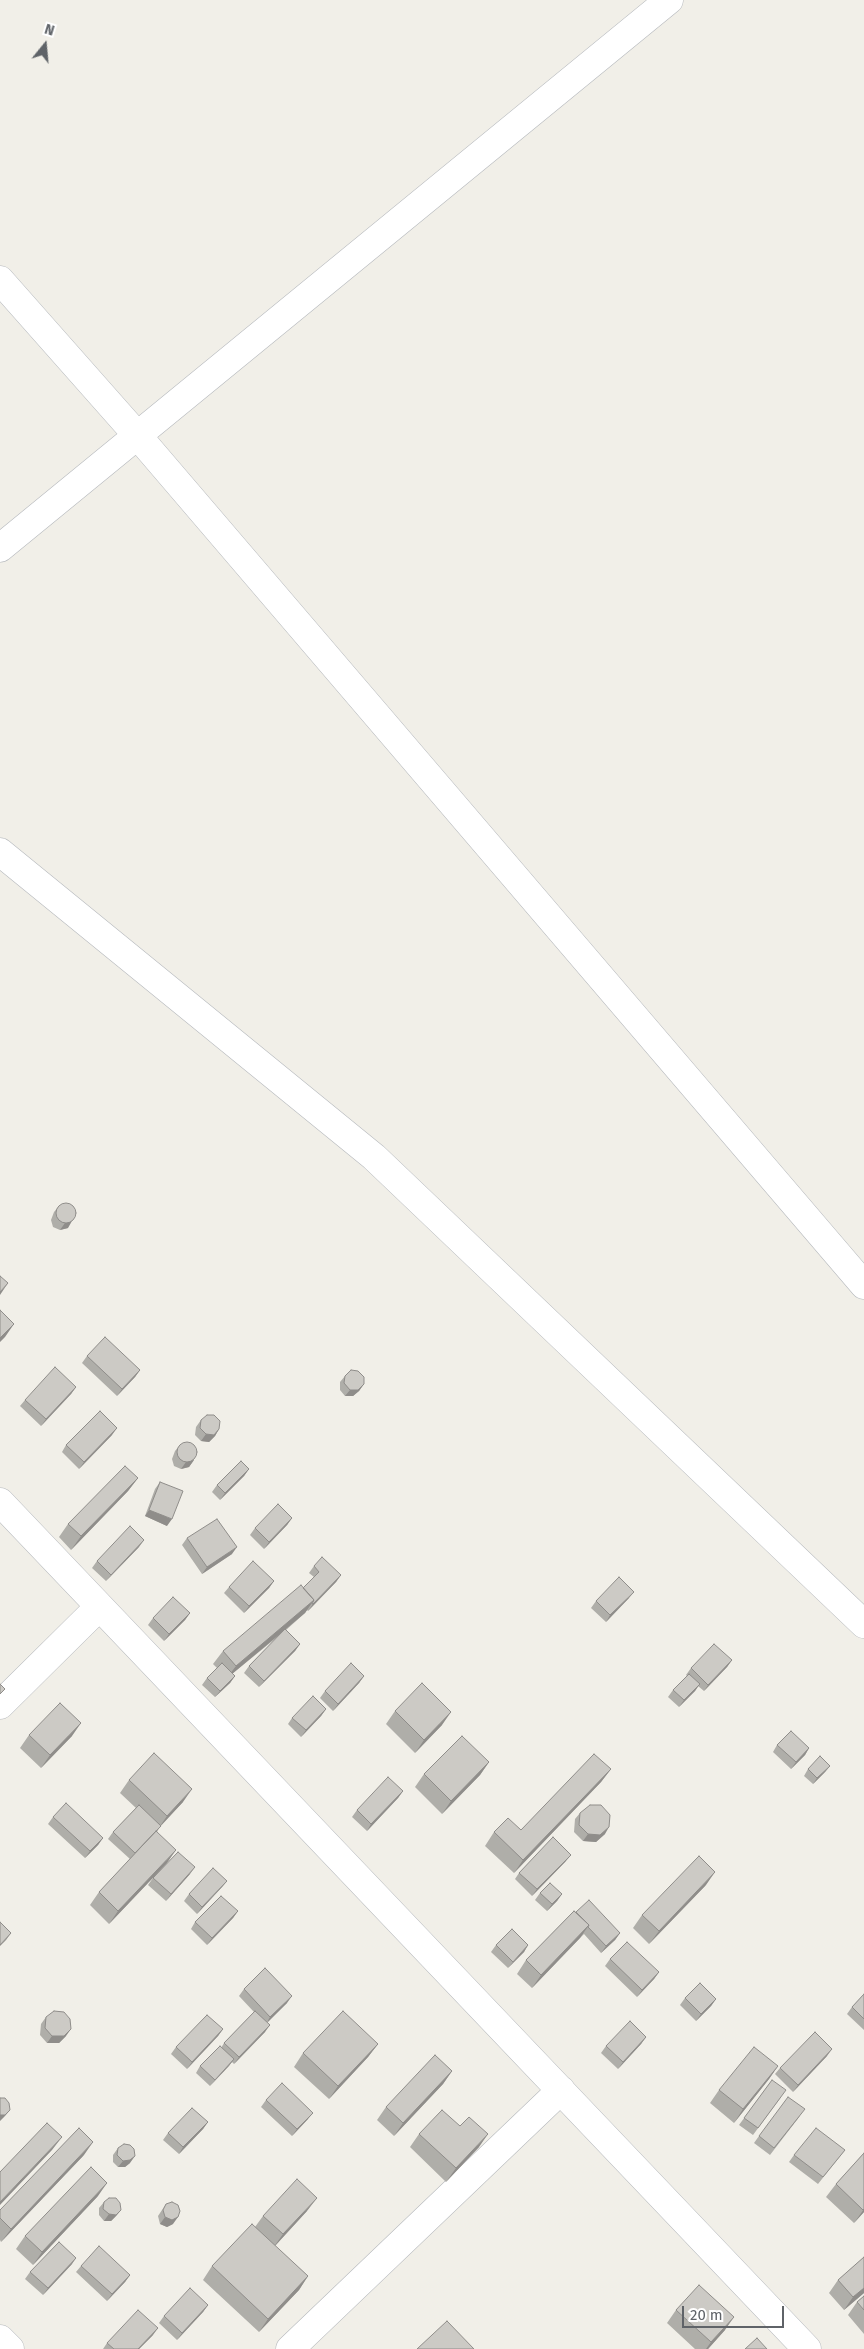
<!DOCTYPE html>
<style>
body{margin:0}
#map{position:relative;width:864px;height:2349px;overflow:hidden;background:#f1efe8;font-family:"Fira Sans",sans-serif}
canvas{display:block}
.north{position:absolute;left:20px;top:20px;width:50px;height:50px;-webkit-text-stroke:4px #fff;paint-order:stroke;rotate:17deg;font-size:14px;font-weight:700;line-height:20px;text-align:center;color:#5f6368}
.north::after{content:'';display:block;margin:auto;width:18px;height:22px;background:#5f6368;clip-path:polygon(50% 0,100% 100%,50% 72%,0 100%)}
.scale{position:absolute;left:682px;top:2306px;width:102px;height:22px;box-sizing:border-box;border:2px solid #5f6368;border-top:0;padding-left:6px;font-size:15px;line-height:18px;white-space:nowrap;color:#5f6368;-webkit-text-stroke:4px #fff;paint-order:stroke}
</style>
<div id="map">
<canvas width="864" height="2349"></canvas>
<div class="north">N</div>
<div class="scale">20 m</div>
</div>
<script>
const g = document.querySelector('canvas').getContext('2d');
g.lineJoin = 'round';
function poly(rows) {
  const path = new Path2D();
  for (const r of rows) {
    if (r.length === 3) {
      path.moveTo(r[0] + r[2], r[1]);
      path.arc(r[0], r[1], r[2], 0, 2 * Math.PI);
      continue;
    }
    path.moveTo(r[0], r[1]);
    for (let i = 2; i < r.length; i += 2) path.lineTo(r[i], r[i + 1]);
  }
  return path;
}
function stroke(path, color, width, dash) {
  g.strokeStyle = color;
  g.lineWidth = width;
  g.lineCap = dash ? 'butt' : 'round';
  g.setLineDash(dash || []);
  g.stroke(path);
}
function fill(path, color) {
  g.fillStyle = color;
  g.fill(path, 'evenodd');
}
const street = poly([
 [0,280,137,435,864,1285],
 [0,548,669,0],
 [0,852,374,1157,864,1624],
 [0,1502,807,2349],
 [0,1705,99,1607],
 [0,2339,10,2349],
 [290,2349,561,2090]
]);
stroke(street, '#b5b8bc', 29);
stroke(street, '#fff', 28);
fill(poly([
 [59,1206,68,1228,60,1230,53,1227,51,1220,54,1212],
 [87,1356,140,1370,135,1377,117,1396,82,1363],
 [345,1376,364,1384,359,1391,353,1396,345,1396,340,1390,340,1382],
 [76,1387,71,1394,41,1426,20,1406,25,1400],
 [201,1420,219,1429,215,1436,209,1442,201,1441,195,1435,196,1427],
 [112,1435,79,1469,62,1452,66,1445],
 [180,1445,194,1460,189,1467,181,1469,174,1466,172,1459,175,1451],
 [249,1469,244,1476,220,1500,212,1492,217,1485],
 [138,1478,128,1491,71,1550,59,1537,68,1524],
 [160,1482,167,1526,145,1516,155,1489],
 [292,1518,287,1525,264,1549,250,1535,255,1528],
 [187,1538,232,1554,202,1574,182,1545],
 [139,1547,106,1581,92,1568,97,1561],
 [314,1566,341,1575,336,1582,308,1611,307,1610,305,1613,286,1630,300,1644,295,1651,259,1687,244,1673,249,1666,281,1634,232,1674,235,1676,230,1683,215,1697,202,1685,207,1678,217,1668,213,1664,223,1651,303,1588,314,1577,309,1573],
 [274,1581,269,1588,244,1613,224,1593,229,1587],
 [629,1598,606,1622,591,1608,596,1601],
 [190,1613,185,1620,164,1641,148,1625,153,1618],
 [732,1660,727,1667,704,1691,698,1686,695,1691,679,1707,668,1697,673,1690,687,1676,686,1675,691,1668],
 [364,1676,359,1683,333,1711,320,1698,325,1691],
 [326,1709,321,1716,301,1737,288,1724,292,1718],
 [395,1711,442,1725,415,1753,386,1724],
 [29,1735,72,1736,41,1768,20,1748],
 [777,1745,809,1748,805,1755,791,1769,773,1752],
 [489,1762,480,1775,442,1814,415,1787,424,1774],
 [830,1766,825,1772,813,1784,804,1776,808,1769],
 [611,1769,601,1782,514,1873,485,1846,494,1832,521,1830],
 [129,1780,183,1802,160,1826,157,1832,167,1863,109,1924,90,1905,99,1892,130,1859,108,1839,113,1832,136,1808,120,1793],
 [403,1791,398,1798,367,1831,352,1817,357,1810],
 [580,1813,605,1834,596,1842,583,1841,574,1832,575,1819],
 [53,1817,103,1838,98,1845,85,1858,48,1824],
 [566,1861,532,1896,515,1879,519,1873],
 [190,1874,166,1901,148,1885,153,1878],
 [227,1881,222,1887,197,1914,184,1901,189,1894],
 [706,1885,649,1944,633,1928,642,1915],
 [540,1893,562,1894,557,1901,547,1911,535,1900],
 [238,1911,233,1918,207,1945,191,1929,195,1922],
 [574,1911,620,1933,615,1940,601,1953,584,1934,580,1938,532,1988,517,1974,526,1960],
 [496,1945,528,1945,524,1952,508,1968,491,1952],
 [610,1959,659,1972,654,1979,637,1997,605,1966],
 [244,1989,287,2003,267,2022,265,2032,234,2064,232,2062,210,2086,196,2073,200,2066,221,2048,224,2043,254,2012,239,1996],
 [864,1994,864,2030,847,2014,852,2007],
 [685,1998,716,1999,711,2006,696,2021,680,2005],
 [46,2017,66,2036,59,2043,47,2043,40,2035,41,2024],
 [223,2029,218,2036,187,2069,171,2054,176,2047],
 [646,2037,641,2044,618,2069,601,2053,606,2046],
 [378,2044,368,2057,329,2099,294,2067,303,2053],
 [827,2056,793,2092,775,2074,780,2068],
 [778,2066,769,2079,734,2123,710,2103,719,2090],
 [452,2071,443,2084,394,2136,377,2120,386,2107],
 [772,2080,781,2097,753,2135,739,2125],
 [266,2100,308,2119,292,2136,261,2107],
 [800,2116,770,2155,754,2143,759,2136],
 [208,2122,203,2129,179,2154,163,2140,168,2133],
 [460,2126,479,2147,446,2182,410,2147,419,2134],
 [118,2148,130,2163,125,2167,118,2167,113,2162,113,2155],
 [845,2150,818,2184,789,2162,794,2155],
 [864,2153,864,2212,854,2223,826,2197,836,2184],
 [84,2155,1,2242,0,2240,0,2210],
 [98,2196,33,2265,16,2249,25,2236],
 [104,2202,121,2210,116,2216,111,2221,104,2221,99,2215,99,2208],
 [166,2204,173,2224,167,2227,160,2224,158,2216],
 [307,2211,275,2246,308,2276,299,2290,259,2332,203,2280,212,2266,255,2227,263,2216],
 [864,2257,864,2293,844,2310,829,2293,838,2280],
 [72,2264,43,2295,25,2279,30,2272],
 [81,2266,130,2275,125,2282,107,2301,76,2272],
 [864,2296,864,2334,848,2315,857,2302],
 [208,2305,203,2312,177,2340,159,2323,164,2316],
 [676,2310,725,2330,708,2349,695,2349,667,2323],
 [153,2335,139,2349,103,2349,107,2343]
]), '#afaea9');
fill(poly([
 [72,1221,68,1228,60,1230,65,1223],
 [8,1283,0,1295,0,1292],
 [14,1324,5,1337,0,1342,0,1338],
 [140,1370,135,1377,117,1396,122,1389],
 [364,1384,359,1391,353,1396,345,1396,350,1390],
 [76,1387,71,1394,41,1426,46,1419],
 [117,1428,112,1435,79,1469,84,1462],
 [219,1429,215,1436,209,1442,201,1441,206,1434],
 [194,1460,189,1467,181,1469,186,1462],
 [249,1469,244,1476,220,1500,225,1493],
 [138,1478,128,1491,71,1550,81,1536],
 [149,1510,172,1519,167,1526,145,1516],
 [292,1518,287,1525,264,1549,269,1542],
 [144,1540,139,1547,106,1581,111,1575],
 [237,1547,232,1554,202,1574,207,1567],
 [341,1575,336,1582,308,1611,313,1604],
 [274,1581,269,1588,244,1613,249,1606],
 [634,1592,629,1598,606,1622,610,1615],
 [314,1600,305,1613,226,1679,236,1666],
 [190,1613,185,1620,164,1641,169,1634],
 [300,1644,295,1651,259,1687,264,1681],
 [732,1660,727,1667,704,1691,708,1685],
 [235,1676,230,1683,215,1697,220,1691],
 [364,1676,359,1683,333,1711,338,1704],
 [700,1684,695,1691,679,1707,684,1700],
 [326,1709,321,1716,301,1737,306,1730],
 [451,1712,442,1725,415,1753,424,1740],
 [81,1723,72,1736,41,1768,50,1755],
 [809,1748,805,1755,791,1769,796,1762],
 [489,1762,480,1775,442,1814,451,1801],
 [830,1766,825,1772,813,1784,817,1778],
 [611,1769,601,1782,514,1873,523,1860],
 [192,1789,183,1802,158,1829,167,1816],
 [403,1791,398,1798,367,1831,371,1824],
 [609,1827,605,1834,596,1842,583,1841,588,1834],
 [103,1838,98,1845,85,1858,90,1851],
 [176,1850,167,1863,109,1924,118,1911],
 [571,1855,566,1861,532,1896,537,1889],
 [195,1867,190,1874,166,1901,171,1894],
 [715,1872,706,1885,649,1944,659,1931],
 [227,1881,222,1887,197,1914,202,1907],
 [562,1894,557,1901,547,1911,552,1904],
 [238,1911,233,1918,207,1945,212,1938],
 [589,1925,580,1938,532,1988,541,1975],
 [11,1933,6,1940,0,1946,0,1945],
 [620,1933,615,1940,601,1953,606,1946],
 [528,1945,524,1952,508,1968,513,1962],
 [659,1972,654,1979,637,1997,642,1990],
 [292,1996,287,2003,266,2024,270,2017],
 [716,1999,711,2006,696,2021,701,2014],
 [270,2025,265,2032,234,2064,239,2057],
 [71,2029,66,2036,59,2043,47,2043,52,2036],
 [223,2029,218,2036,187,2069,192,2062],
 [646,2037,641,2044,618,2069,623,2062],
 [378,2044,368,2057,329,2099,338,2086],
 [832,2049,827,2056,793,2092,798,2085],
 [234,2059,229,2066,210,2086,215,2080],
 [778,2066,769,2079,734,2123,743,2109],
 [452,2071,443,2084,394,2136,403,2123],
 [10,2110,5,2116,0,2121,0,2115],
 [313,2113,308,2119,292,2136,297,2129],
 [208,2122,203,2129,179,2154,183,2147],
 [488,2134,479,2147,446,2182,456,2168],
 [62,2137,52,2150,0,2205,0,2202],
 [93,2142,84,2155,1,2242,11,2229],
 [135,2156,130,2163,125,2167,118,2167,123,2161],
 [107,2183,98,2196,33,2265,42,2252],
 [317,2198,307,2211,273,2248,283,2234],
 [864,2209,864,2212,854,2223],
 [121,2210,116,2216,111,2221,104,2221,109,2214],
 [165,2217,178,2217,173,2224,167,2227,160,2224],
 [76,2258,72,2264,43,2295,48,2288],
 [130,2275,125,2282,107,2301,112,2294],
 [308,2276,299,2290,259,2332,268,2319],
 [864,2288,864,2293,844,2310,853,2297],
 [208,2305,203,2312,177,2340,182,2333],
 [734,2317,725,2330,708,2349,706,2349,711,2342],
 [158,2328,153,2335,139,2349,138,2349]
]), '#8f8d8a');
const building = poly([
 [66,1213,10],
 [0,1276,8,1283,0,1292,0,1276],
 [0,1310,14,1324,0,1338,0,1310],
 [105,1337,140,1370,122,1389,87,1356,105,1337],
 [55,1367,76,1387,46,1419,25,1400,55,1367],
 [351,1370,358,1371,364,1377,364,1384,358,1390,350,1390,344,1383,345,1376,351,1370],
 [100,1411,117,1428,84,1462,66,1445,100,1411],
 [207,1415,214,1415,220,1421,219,1429,214,1435,206,1434,200,1428,201,1420,207,1415],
 [187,1452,10],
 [241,1461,249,1469,225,1493,217,1485,241,1461],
 [125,1466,138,1478,81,1536,68,1524,125,1466],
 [160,1482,183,1491,172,1519,149,1510,160,1482],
 [278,1504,292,1518,269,1542,255,1528,278,1504],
 [217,1519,237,1547,207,1567,187,1538,217,1519],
 [130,1526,144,1540,111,1575,97,1561,130,1526],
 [322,1557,341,1575,313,1604,312,1604,314,1600,303,1588,319,1572,314,1566,322,1557],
 [253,1561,274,1581,249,1606,229,1587,253,1561],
 [619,1577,634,1592,610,1615,596,1601,619,1577],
 [301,1585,314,1600,236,1666,223,1651,301,1585],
 [173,1597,190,1613,169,1634,153,1618,173,1597],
 [285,1629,300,1644,264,1681,249,1666,285,1629],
 [714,1644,732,1660,708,1685,691,1668,714,1644],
 [222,1663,235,1676,220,1691,207,1678,222,1663],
 [351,1663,364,1676,338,1704,325,1691,351,1663],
 [689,1674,700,1684,684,1700,673,1690,689,1674],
 [422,1683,451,1712,424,1740,395,1711,422,1683],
 [0,1684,5,1689,0,1694,0,1684],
 [313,1696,326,1709,306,1730,292,1718,313,1696],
 [60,1703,81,1723,50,1755,29,1735,60,1703],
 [791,1731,809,1748,796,1762,777,1745,791,1731],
 [462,1736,489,1762,451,1801,424,1774,462,1736],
 [154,1753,192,1789,167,1816,129,1780,154,1753],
 [594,1754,611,1769,523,1860,494,1832,508,1818,521,1830,594,1754],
 [820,1756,830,1766,817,1778,808,1769,820,1756],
 [388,1777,403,1791,371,1824,357,1810,388,1777],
 [66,1803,103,1838,90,1851,53,1817,66,1803],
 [139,1805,161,1826,135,1853,113,1832,139,1805],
 [590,1805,601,1805,610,1815,609,1827,600,1835,588,1834,579,1825,580,1813,590,1805],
 [156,1831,176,1850,118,1911,99,1892,156,1831],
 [553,1837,571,1855,537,1889,519,1873,553,1837],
 [178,1852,195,1867,171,1894,153,1878,178,1852],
 [699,1856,715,1872,659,1931,642,1915,699,1856],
 [213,1868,227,1881,202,1907,189,1894,213,1868],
 [550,1883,562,1894,552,1904,540,1893,550,1883],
 [221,1896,238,1911,212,1938,195,1922,221,1896],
 [589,1900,620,1933,606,1946,588,1927,589,1925,576,1912,589,1900],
 [574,1911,589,1925,541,1975,526,1960,574,1911],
 [0,1922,11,1933,0,1945,0,1922],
 [512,1929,528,1945,513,1962,496,1945,512,1929],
 [627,1942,659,1972,642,1990,610,1959,627,1942],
 [265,1968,292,1996,270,2017,244,1989,265,1968],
 [700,1983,716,1999,701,2014,685,1998,700,1983],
 [864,1994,864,2019,852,2007,864,1994],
 [54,2011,64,2012,70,2019,71,2029,64,2036,52,2036,45,2028,46,2017,54,2011],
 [255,2011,270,2025,239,2057,224,2043,255,2011],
 [343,2011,378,2044,338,2086,303,2053,343,2011],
 [207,2015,223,2029,192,2062,176,2047,207,2015],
 [630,2021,646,2037,623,2062,606,2046,630,2021],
 [815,2032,832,2049,798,2085,780,2068,815,2032],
 [220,2046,234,2059,215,2080,200,2066,220,2046],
 [754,2047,778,2066,743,2109,719,2090,754,2047],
 [435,2055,452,2071,403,2123,386,2107,435,2055],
 [772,2080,786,2090,758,2128,744,2118,772,2080],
 [282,2083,313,2113,297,2129,266,2100,282,2083],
 [788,2097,805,2109,774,2148,759,2136,788,2097],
 [0,2098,5,2098,9,2103,10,2110,5,2115,0,2115,0,2098],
 [192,2108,208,2122,183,2147,168,2133,192,2108],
 [442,2110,460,2126,469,2117,488,2134,456,2168,419,2134,442,2110],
 [47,2123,62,2137,0,2202,0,2172,47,2123],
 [79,2128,93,2142,11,2229,0,2218,0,2210,79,2128],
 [816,2128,845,2150,823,2177,794,2155,816,2128],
 [124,2144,130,2145,134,2149,135,2156,130,2160,123,2161,117,2155,118,2148,124,2144],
 [864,2153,864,2209,863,2210,836,2184,864,2153],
 [91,2167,107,2183,42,2252,25,2236,91,2167],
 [297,2179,317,2198,283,2234,263,2216,297,2179],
 [109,2198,116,2198,120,2203,121,2210,116,2215,109,2214,103,2209,104,2202,109,2198],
 [172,2202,178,2205,180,2211,178,2217,172,2220,165,2217,163,2210,166,2204,172,2202],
 [252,2224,308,2276,268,2319,212,2266,252,2224],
 [59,2242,76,2258,48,2288,30,2272,59,2242],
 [99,2246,130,2275,112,2294,81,2266,99,2246],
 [864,2257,864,2288,853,2297,838,2280,864,2257],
 [699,2285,734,2317,711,2342,676,2310,699,2285],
 [190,2288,208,2305,182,2333,164,2316,190,2288],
 [864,2296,864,2310,857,2302,864,2296],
 [138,2310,158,2328,138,2349,114,2349,107,2343,138,2310],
 [447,2321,474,2349,417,2349,447,2321],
 [757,2338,767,2349,745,2349,757,2338]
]);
fill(building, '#cccac5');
stroke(building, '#8f8d8a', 1);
</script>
